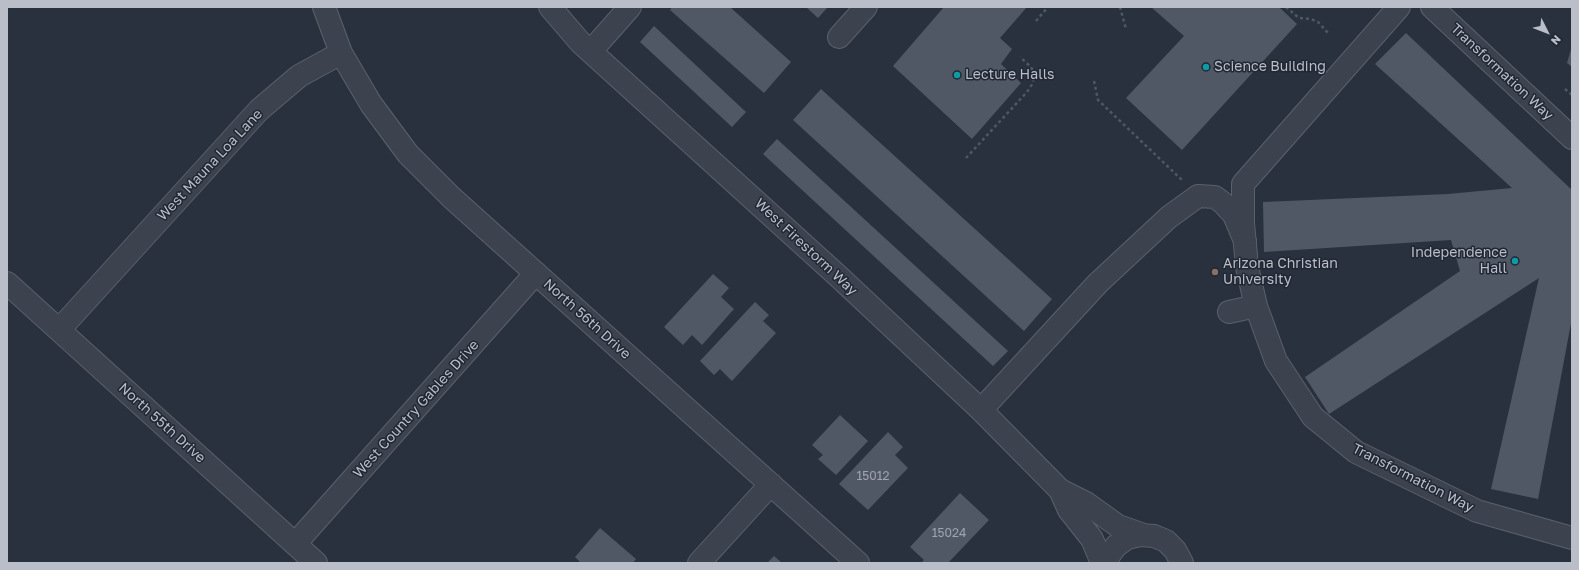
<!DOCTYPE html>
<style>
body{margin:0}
#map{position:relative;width:1579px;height:570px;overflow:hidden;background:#29313e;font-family:"Golos Text",sans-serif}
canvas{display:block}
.frame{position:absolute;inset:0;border:8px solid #b9bec9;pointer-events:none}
.north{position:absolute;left:1527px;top:12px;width:40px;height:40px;-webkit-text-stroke:3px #212833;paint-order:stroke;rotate:132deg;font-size:11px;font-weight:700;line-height:16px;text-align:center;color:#b9bec9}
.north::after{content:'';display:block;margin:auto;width:14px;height:18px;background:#b9bec9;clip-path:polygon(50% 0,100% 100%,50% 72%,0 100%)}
</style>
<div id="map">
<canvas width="1579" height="570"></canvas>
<div class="frame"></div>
<div class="north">N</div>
</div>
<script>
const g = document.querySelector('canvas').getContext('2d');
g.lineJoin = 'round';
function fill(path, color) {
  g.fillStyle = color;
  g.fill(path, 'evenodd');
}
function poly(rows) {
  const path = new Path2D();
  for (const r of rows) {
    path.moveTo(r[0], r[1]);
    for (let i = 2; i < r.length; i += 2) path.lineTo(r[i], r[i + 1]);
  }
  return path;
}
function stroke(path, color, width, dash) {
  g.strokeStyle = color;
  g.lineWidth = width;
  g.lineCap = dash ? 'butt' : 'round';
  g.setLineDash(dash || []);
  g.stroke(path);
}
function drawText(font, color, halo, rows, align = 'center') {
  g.font = font + ' "Golos Text",sans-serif';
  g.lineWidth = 3;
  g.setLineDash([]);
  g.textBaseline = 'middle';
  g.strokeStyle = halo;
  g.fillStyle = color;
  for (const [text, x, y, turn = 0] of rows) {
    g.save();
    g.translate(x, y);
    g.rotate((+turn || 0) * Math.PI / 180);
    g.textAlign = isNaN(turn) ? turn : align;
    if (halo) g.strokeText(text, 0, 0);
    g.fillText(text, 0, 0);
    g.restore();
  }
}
fill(poly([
 [672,7,730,7,791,62,764,93,670,10],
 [806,7,828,7,818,18],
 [944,7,1027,7,1000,38,1012,49,1001,64,1021,83,972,139,893,66],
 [1151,7,1279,7,1297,24,1182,150,1126,98,1184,36],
 [654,26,746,112,732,127,640,42],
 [1406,33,1572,190,1572,318,1538,499,1491,489,1539,278,1329,414,1305,377,1460,271,1451,240,1264,252,1263,202,1448,194,1512,188,1375,64],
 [1572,46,1572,67,1567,63],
 [821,89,1052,299,1024,331,793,120],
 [777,139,1008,351,993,366,763,154],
 [713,274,729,288,721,297,734,309,702,345,692,335,683,345,664,327],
 [755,302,769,315,763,321,776,333,732,381,720,369,714,375,700,361],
 [840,415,868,441,836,475,818,459,823,455,812,445],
 [888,432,903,447,895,455,908,468,868,510,839,484],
 [960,493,989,520,948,563,921,563,924,560,910,547],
 [600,528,636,559,633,563,581,563,575,557],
 [774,556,782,563,767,563]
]), '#505866');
const minor = poly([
 [324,7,341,53,371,104,408,154,451,197,858,563],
 [550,7,580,42,838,276,981,410,1060,490,1086,503,1118,526,1144,535],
 [1432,7,1572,138],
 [839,37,866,7],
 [591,51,630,7],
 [7,283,316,563],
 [1256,306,1247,267,1243,223,1243,184,1399,7],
 [1229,312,1256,306,1276,361,1313,417,1356,452,1477,511,1572,538],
 [59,330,259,110,299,76,341,53],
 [981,410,1098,283,1169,217,1198,196,1215,197,1223,203,1234,215,1245,241],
 [1060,490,1069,510,1092,539,1102,563],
 [295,544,536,273],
 [699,563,771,484],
 [1106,563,1108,557,1116,546,1127,538,1140,535,1154,536,1166,541,1175,550,1182,563]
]);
stroke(minor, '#5b616c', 24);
stroke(poly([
 [1120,7,1126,29],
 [1286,7,1299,18,1311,19,1318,22,1328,33],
 [1036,21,1048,7],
 [1094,81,1098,100,1182,180],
 [1565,89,1572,95],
 [966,158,1027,92,1033,83,1034,74,1031,67,1020,57]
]), '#4b5a5e', 2.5, [3, 3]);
stroke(minor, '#3d434e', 22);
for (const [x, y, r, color] of [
 [1206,67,4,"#0f9aa8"],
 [957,75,4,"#0f9aa8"],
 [1515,261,4,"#0f9aa8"],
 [1215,272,4,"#8d6e63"]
]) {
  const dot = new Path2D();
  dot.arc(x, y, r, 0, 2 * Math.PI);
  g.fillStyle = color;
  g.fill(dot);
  stroke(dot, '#212833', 1.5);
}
drawText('12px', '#9fa4b0', null, [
 ["15012",873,476],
 ["15024",949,533]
]);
drawText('14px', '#b9bec9', '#212833', [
 ["Science Building",1214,67],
 ["Lecture Halls",965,75],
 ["Independence",1507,253,"right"],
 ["Hall",1507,269,"right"],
 ["Arizona Christian",1223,264],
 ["University",1223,280]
], 'left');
drawText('14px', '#b9bec9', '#212833', [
 ["Transformation Way",1502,72,43],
 ["West Mauna Loa Lane",210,165,-47],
 ["West Firestorm Way",806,247,43],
 ["North 56th Drive",587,319,42],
 ["West Country Gables Drive",416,409,-48],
 ["North 55th Drive",162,423,42],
 ["Transformation Way",1413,478,27]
]);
</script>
